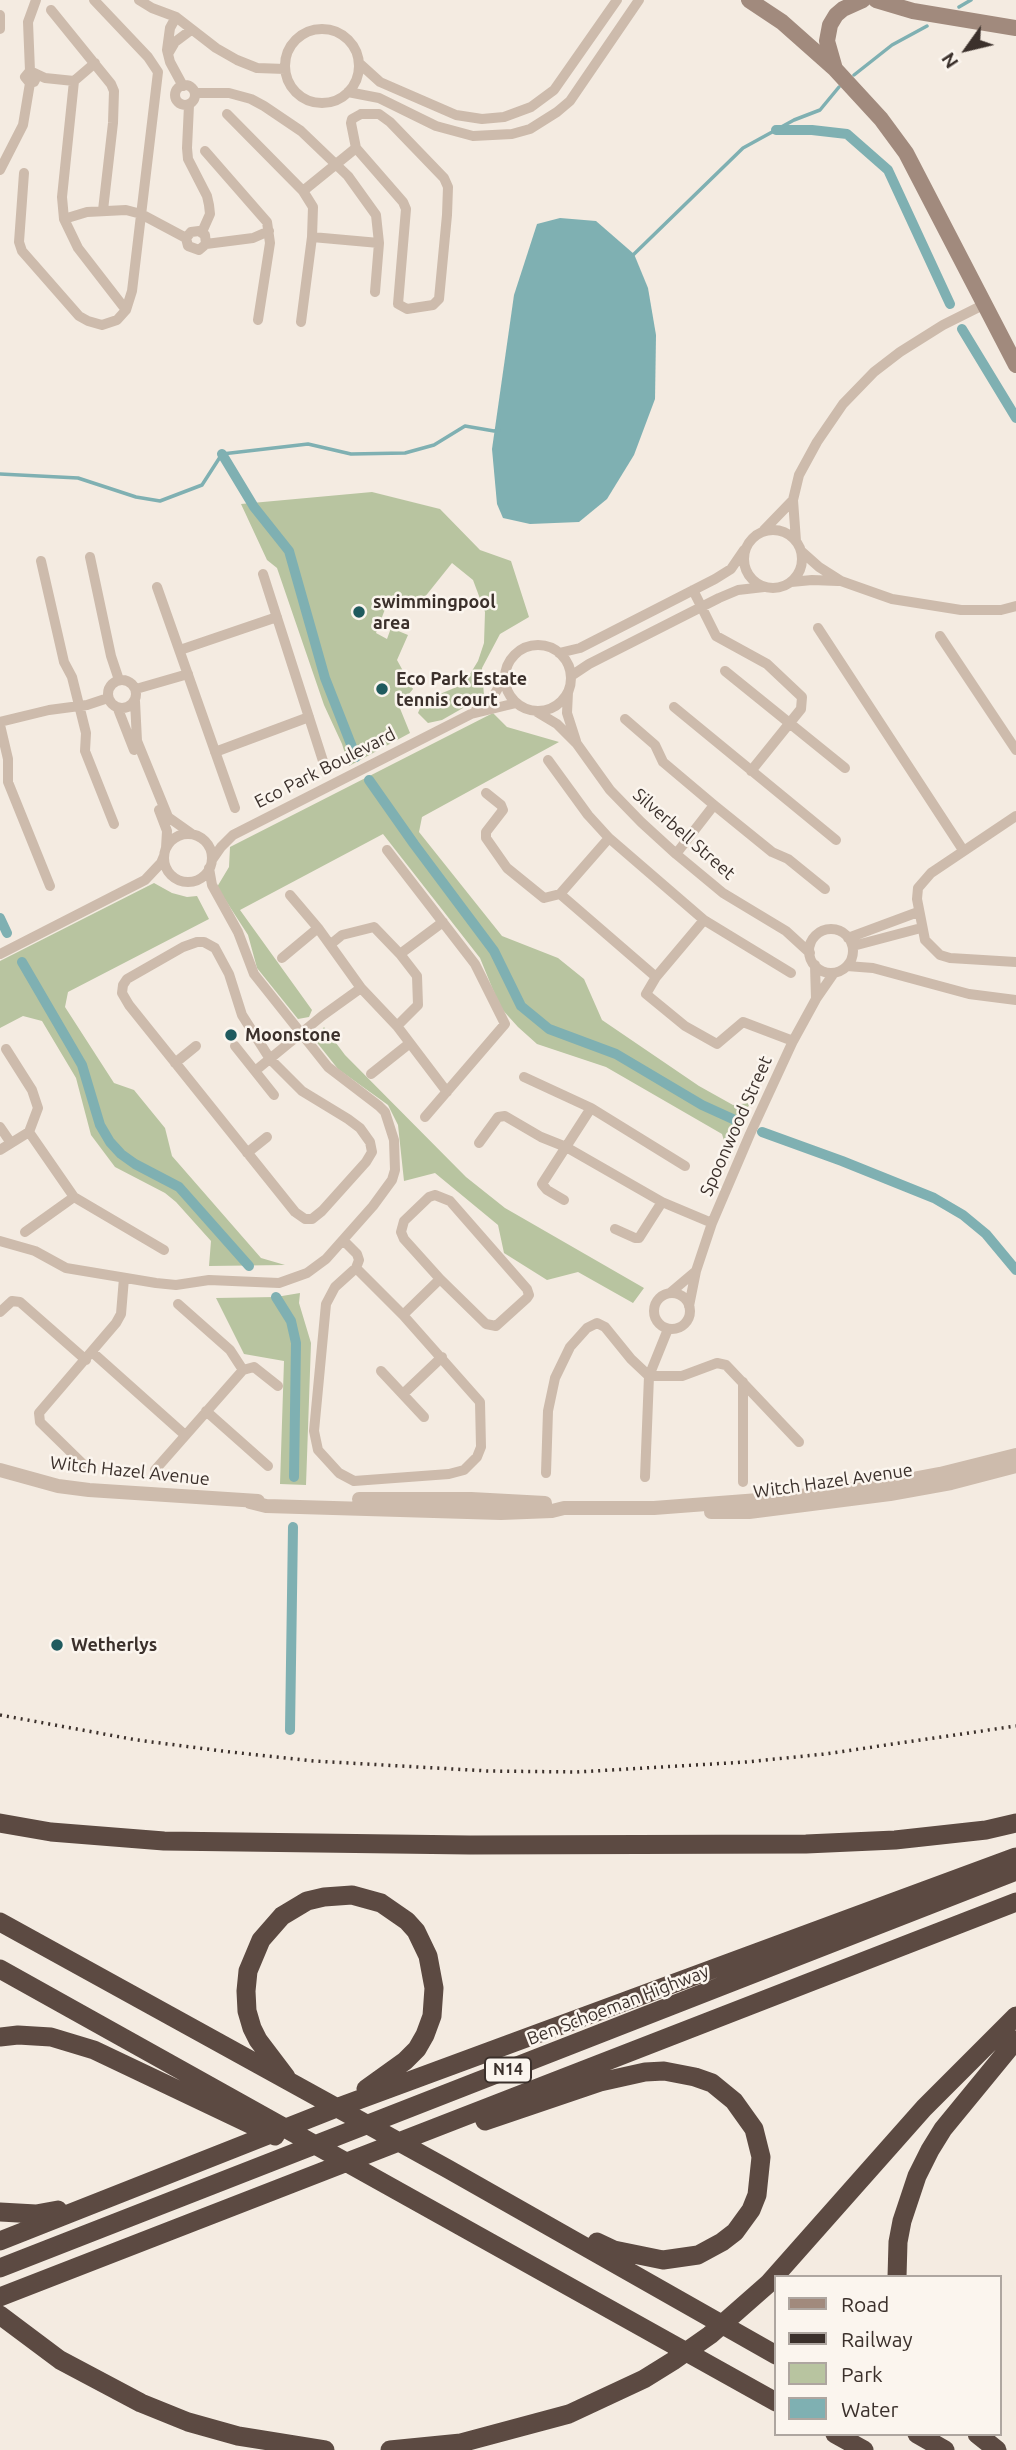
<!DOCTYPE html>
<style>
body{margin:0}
#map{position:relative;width:1016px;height:2450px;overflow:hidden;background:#f4ebe1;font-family:Ubuntu,sans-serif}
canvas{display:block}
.legend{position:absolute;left:774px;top:2275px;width:228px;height:161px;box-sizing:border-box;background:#fbf5ee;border:2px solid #aea6a0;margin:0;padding:9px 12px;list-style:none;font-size:21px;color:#3b302b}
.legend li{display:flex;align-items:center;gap:14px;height:35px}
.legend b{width:35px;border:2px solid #aea6a0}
.north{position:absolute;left:932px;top:14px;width:70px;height:70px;-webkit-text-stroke:5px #fbf5ee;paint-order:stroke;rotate:236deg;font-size:19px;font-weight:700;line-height:28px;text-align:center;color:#3b302b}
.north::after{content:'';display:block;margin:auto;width:24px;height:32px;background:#3b302b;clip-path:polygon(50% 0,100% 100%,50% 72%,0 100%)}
</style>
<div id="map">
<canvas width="1016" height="2450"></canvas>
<ul class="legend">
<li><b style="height:9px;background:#a18a7d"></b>Road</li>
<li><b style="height:9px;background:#3b302b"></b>Railway</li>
<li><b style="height:19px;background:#b8c4a0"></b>Park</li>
<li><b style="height:19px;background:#7fb0b2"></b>Water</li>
</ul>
<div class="north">N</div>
</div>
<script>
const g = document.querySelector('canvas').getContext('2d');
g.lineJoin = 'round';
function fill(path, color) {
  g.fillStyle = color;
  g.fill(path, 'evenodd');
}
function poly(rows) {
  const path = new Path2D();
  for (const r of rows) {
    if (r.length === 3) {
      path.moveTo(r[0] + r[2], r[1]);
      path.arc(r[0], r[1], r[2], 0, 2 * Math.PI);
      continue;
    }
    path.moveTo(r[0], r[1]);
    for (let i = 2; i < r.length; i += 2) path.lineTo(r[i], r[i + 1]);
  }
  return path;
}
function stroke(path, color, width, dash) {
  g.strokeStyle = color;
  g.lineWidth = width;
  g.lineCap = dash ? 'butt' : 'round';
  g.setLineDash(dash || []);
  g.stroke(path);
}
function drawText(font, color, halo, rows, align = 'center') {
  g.font = font + ' Ubuntu,sans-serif';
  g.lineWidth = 5;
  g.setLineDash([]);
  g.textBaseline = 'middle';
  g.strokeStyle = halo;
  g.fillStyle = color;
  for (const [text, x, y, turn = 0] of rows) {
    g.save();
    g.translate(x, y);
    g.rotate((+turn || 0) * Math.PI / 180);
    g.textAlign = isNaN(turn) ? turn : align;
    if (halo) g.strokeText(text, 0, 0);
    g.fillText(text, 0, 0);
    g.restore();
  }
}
fill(poly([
 [372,492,440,509,480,550,511,561,529,617,500,634,482,668,484,696,442,720,428,723,418,713,423,701,464,684,478,661,484,643,485,612,473,580,452,563,420,603,390,596,376,633,387,639,391,628,408,635,397,660,413,689,399,706,410,733,349,766,342,744,324,705,277,568,267,560,241,504],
 [493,713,507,727,559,742,422,817,419,832,502,936,558,958,584,979,602,1020,699,1086,733,1105,750,1103,727,1150,722,1134,606,1067,537,1044,518,1027,500,1007,480,958,383,834,240,910,312,1010,309,1017,298,1019,257,968,248,935,217,887,229,867,230,847],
 [154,883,172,893,187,897,197,896,209,919,68,992,65,1007,114,1083,134,1090,165,1128,172,1156,261,1258,285,1265,209,1266,211,1241,176,1202,165,1193,115,1167,91,1135,76,1078,42,1021,23,1016,0,1028,0,961],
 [324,1027,345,1055,466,1177,505,1208,644,1288,633,1303,578,1272,547,1280,504,1253,498,1225,435,1173,404,1181,398,1125,388,1105,338,1069,315,1040],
 [300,1293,299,1303,311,1343,306,1485,280,1484,284,1361,244,1354,216,1298,276,1297]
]), '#b8c4a0');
fill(poly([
 [560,218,596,221,634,254,648,288,656,335,655,399,634,455,607,499,579,522,530,524,503,518,497,504,492,449,514,295,537,224]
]), '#7fb0b2');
stroke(poly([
 [959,7,971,0],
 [854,75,892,45,927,26],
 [632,256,743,148,794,120,820,110,839,87],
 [0,474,78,478,136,497,160,501,202,485,222,454,308,444,351,454,405,453,434,445,465,426,494,431,499,430]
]), '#7fb0b2', 3.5);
stroke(poly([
 [776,130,812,130,847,134,888,170,950,304],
 [962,329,1016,418],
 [222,454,254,507,289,551,325,678,356,757],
 [369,780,414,844,494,951,521,1006,549,1029,616,1054,702,1105,735,1120],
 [0,918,7,933],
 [22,962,82,1065,100,1125,110,1142,121,1154,135,1164,179,1187,249,1266],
 [762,1132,842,1161,934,1198,963,1215,986,1234,1016,1270],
 [276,1297,291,1321,296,1343,294,1477],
 [290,1730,293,1527]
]), '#7fb0b2', 10);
stroke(poly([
 [139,0,152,8,176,17,216,48,237,60,257,68,285,69],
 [51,10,111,84,114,91,113,123,103,210],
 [0,15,0,29],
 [176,17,170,28,167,50,170,62,183,86],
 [322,66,37],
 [168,54,175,42,191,30],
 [359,63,380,82,456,115,482,119,504,117,531,107,554,90,617,0],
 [30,71,28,22,36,0],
 [37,76,34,82,30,83,25,77,30,71,45,78,74,81,95,63],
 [74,81,62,197,64,219,78,248,126,310],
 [185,95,10],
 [348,92,379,98,436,126,473,136,512,134,530,129,557,112,570,101,639,0],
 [195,93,229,93,251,99,264,106,301,131,348,176,376,215,379,243,375,292],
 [189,105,187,148,188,159,207,196,209,205,210,214,202,232],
 [227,114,303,191,313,207,312,237,301,322],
 [361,114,379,114,390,122,444,178,448,187,447,215,439,299,433,305,407,309,398,304,406,209,403,202,356,148,351,123,352,119,361,114],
 [205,151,267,222,270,243,258,320],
 [0,170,23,125,30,83],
 [24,173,19,242,22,251,79,316,88,321,102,325,117,320,126,310,132,291,158,72,148,57,94,0],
 [303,191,356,148],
 [64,219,87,212,126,210,141,214,186,238],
 [312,237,379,243],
 [206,244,205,235,199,231,191,232,186,238,188,246,199,250,206,244,253,238,269,231],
 [773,559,29],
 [764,530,793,500],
 [796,541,793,500,799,475,817,442,843,404,874,372,900,352,943,325,985,304],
 [801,551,819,567,841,581,892,599,961,610,1001,610,1016,606],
 [90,557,111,656,119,680],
 [41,561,64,662,72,677,86,733,85,751,114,824],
 [263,574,323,761],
 [791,582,812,580,838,581],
 [157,587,235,808],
 [693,590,716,636,767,664,802,697,801,709,751,771],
 [818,628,963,850],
 [940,636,1016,750],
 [538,678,33],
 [180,650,277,617],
 [559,653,580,648,715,579,731,569,744,550],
 [725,671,845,768],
 [571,676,589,664,719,598,738,590,764,587],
 [122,694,14],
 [136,689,188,674],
 [568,692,567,713,576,741],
 [135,701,137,741,168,817,192,834],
 [674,707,836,840],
 [118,709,134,750],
 [476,710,494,695,504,678],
 [537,712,557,724,577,744,610,790,641,822,676,854,723,893,786,931,810,953],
 [625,719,655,745,663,762,714,805,772,852,788,859,825,889],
 [0,722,49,710,87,705,108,698],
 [0,725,8,759,8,782,50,886],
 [215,752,309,717],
 [548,760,588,815,609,838,704,920,791,973],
 [486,793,501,805,503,810,486,832,486,838,507,868,544,898,560,894,609,838],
 [159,810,167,831,166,848],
 [1016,816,931,873,918,888,917,899,925,940,940,955,950,958,1016,962],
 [188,858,24],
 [387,850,475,964,505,1024,425,1117],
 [676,854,714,805],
 [212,860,221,847,233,835,471,714,516,703],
 [560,894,656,977],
 [290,895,318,928],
 [704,920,656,977,646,994,685,1026,717,1044,743,1022,793,1041],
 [831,951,22],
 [848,938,918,912],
 [197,942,204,942,215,948,229,974,242,1015,270,1059,302,1091,348,1119,360,1128,370,1142,372,1152,366,1162,322,1211,312,1219,305,1219,295,1212,129,1005,122,993,123,985,127,979,183,947,197,942],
 [331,944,342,935,374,927,400,954,417,976,418,1005,397,1026],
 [853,946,921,928],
 [0,954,145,880,161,863,164,856],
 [400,954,443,922],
 [282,958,318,928,361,988,397,1026,447,1092],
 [815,965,816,999],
 [847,966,873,968,969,994,1016,1000],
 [235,1046,274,1095],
 [175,1063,196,1046],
 [255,1071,322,1016,361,988],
 [371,1074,410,1043],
 [524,1077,591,1108],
 [0,1127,11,1143],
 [29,1132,74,1197,164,1250],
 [479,1143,498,1117,505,1116,541,1137,566,1147,662,1202,712,1223],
 [0,1150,29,1132,38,1108,32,1090,6,1049],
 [247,1153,267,1137],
 [435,1195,450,1201,527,1289,529,1295,527,1298,496,1326,486,1324,440,1279,404,1239,401,1232,404,1221,429,1197,435,1195],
 [564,1200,547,1190,542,1184,591,1108,685,1166],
 [615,1229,635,1238,639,1238,662,1202],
 [25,1232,74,1197],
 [343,1240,357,1254,359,1260,356,1268,335,1287,326,1304,314,1431,318,1450,339,1473,354,1481,449,1474,464,1470,477,1457,481,1447,480,1402,403,1315,356,1268],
 [0,1241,35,1251,66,1268,156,1283,176,1285,209,1280,279,1283,307,1273,326,1259,373,1206,392,1180,395,1170,394,1140,385,1112,379,1106,328,1067,254,974,238,932,212,885,209,868],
 [672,1311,18],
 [670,1293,696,1271],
 [178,1304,230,1350,243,1370],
 [689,1306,696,1271,712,1223,750,1134,793,1041,816,999,834,973],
 [0,1312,12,1301,20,1302,86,1360],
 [403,1315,440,1279],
 [668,1329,649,1376,682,1376,717,1363,726,1365,799,1442],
 [92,1352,185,1435],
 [381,1371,424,1417],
 [403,1394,442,1357],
 [206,1411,268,1466],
 [84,1465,40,1422,39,1413,116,1323,121,1314,124,1278],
 [155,1470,243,1370,254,1367,278,1386],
 [546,1473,548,1411,555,1378,570,1347,587,1328,597,1323,605,1327,631,1359,649,1376,645,1477],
 [743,1482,743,1382]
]), '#cdbbac', 10);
stroke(poly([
 [0,1470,58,1486,89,1490,258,1501],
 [359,1499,471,1499,545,1503],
 [250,1502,266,1506,501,1513,552,1511,564,1508,654,1508,785,1498,876,1486,940,1474,1016,1455],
 [711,1512,749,1512,890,1494,951,1483,1016,1466]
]), '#cdbbac', 14);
stroke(poly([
 [749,0,782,22,835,69,881,119,906,153,1016,365],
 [876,0,913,11,1016,28],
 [835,69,827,41,830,25,836,15,843,9,863,0]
]), '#a18a7d', 16);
stroke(poly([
 [0,1823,51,1832,164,1841,470,1845,806,1844,895,1840,986,1830,1016,1823],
 [0,1922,448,2169,776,2355],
 [0,1969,776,2402],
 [0,2037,18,2035,51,2037,94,2050,275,2136],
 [286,2077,258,2040,252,2028,247,2011,246,1991,248,1971,261,1940,282,1916,307,1901,324,1897,352,1895,381,1903,407,1921,416,1931,428,1956,434,1988,432,2016,425,2035,417,2049,405,2061,366,2089],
 [485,2121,600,2082,645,2072,664,2071,695,2077,712,2083,734,2101,754,2129,761,2157,757,2195,751,2210,735,2232,722,2242,698,2255,663,2260,614,2250,597,2242],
 [0,2212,36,2214,58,2210],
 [0,2241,339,2107,1016,1857],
 [0,2268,1016,1871],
 [897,2277,898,2242,902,2221,917,2176,930,2150,943,2129,1016,2040],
 [0,2297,1016,1902],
 [0,2315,60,2360,141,2403,188,2422,238,2436,325,2450],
 [835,2434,864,2450],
 [917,2434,945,2450],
 [977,2434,997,2450],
 [390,2450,461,2443,569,2414,644,2379,673,2361,710,2335,768,2284,924,2108,1016,2016]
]), '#5c4a42', 19);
stroke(poly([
 [0,1715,137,1740,222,1751,314,1761,488,1771,577,1772,746,1762,825,1754,1016,1726]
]), '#3b302b', 3.5, [2, 5]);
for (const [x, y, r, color] of [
 [359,612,7,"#1f5a5e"],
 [382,689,7,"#1f5a5e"],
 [231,1035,7,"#1f5a5e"],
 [57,1645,7,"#1f5a5e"]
]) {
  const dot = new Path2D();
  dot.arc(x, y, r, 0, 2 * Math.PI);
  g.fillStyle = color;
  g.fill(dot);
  stroke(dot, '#fbf5ee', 2.5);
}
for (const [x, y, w] of [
 [508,2070,46]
]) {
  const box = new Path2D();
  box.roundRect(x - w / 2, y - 12.5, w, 25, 5);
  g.fillStyle = '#fbf5ee';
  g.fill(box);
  stroke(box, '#3b302b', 2);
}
drawText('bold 16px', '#3b302b', null, [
 ["N14",508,2070]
]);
drawText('bold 18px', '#3b302b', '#fbf5ee', [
 ["swimmingpool",373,602],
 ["area",373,623],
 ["Eco Park Estate",396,679],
 ["tennis court",396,700],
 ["Moonstone",245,1035],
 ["Wetherlys",71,1645]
], 'left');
drawText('18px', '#3b302b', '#fbf5ee', [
 ["Eco Park Boulevard",325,768,-27],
 ["Silverbell Street",684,834,41],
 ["Spoonwood Street",736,1126,-66],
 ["Witch Hazel Avenue",130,1471,6],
 ["Witch Hazel Avenue",833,1481,-8],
 ["Ben Schoeman Highway",618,2005,-21]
]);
</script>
